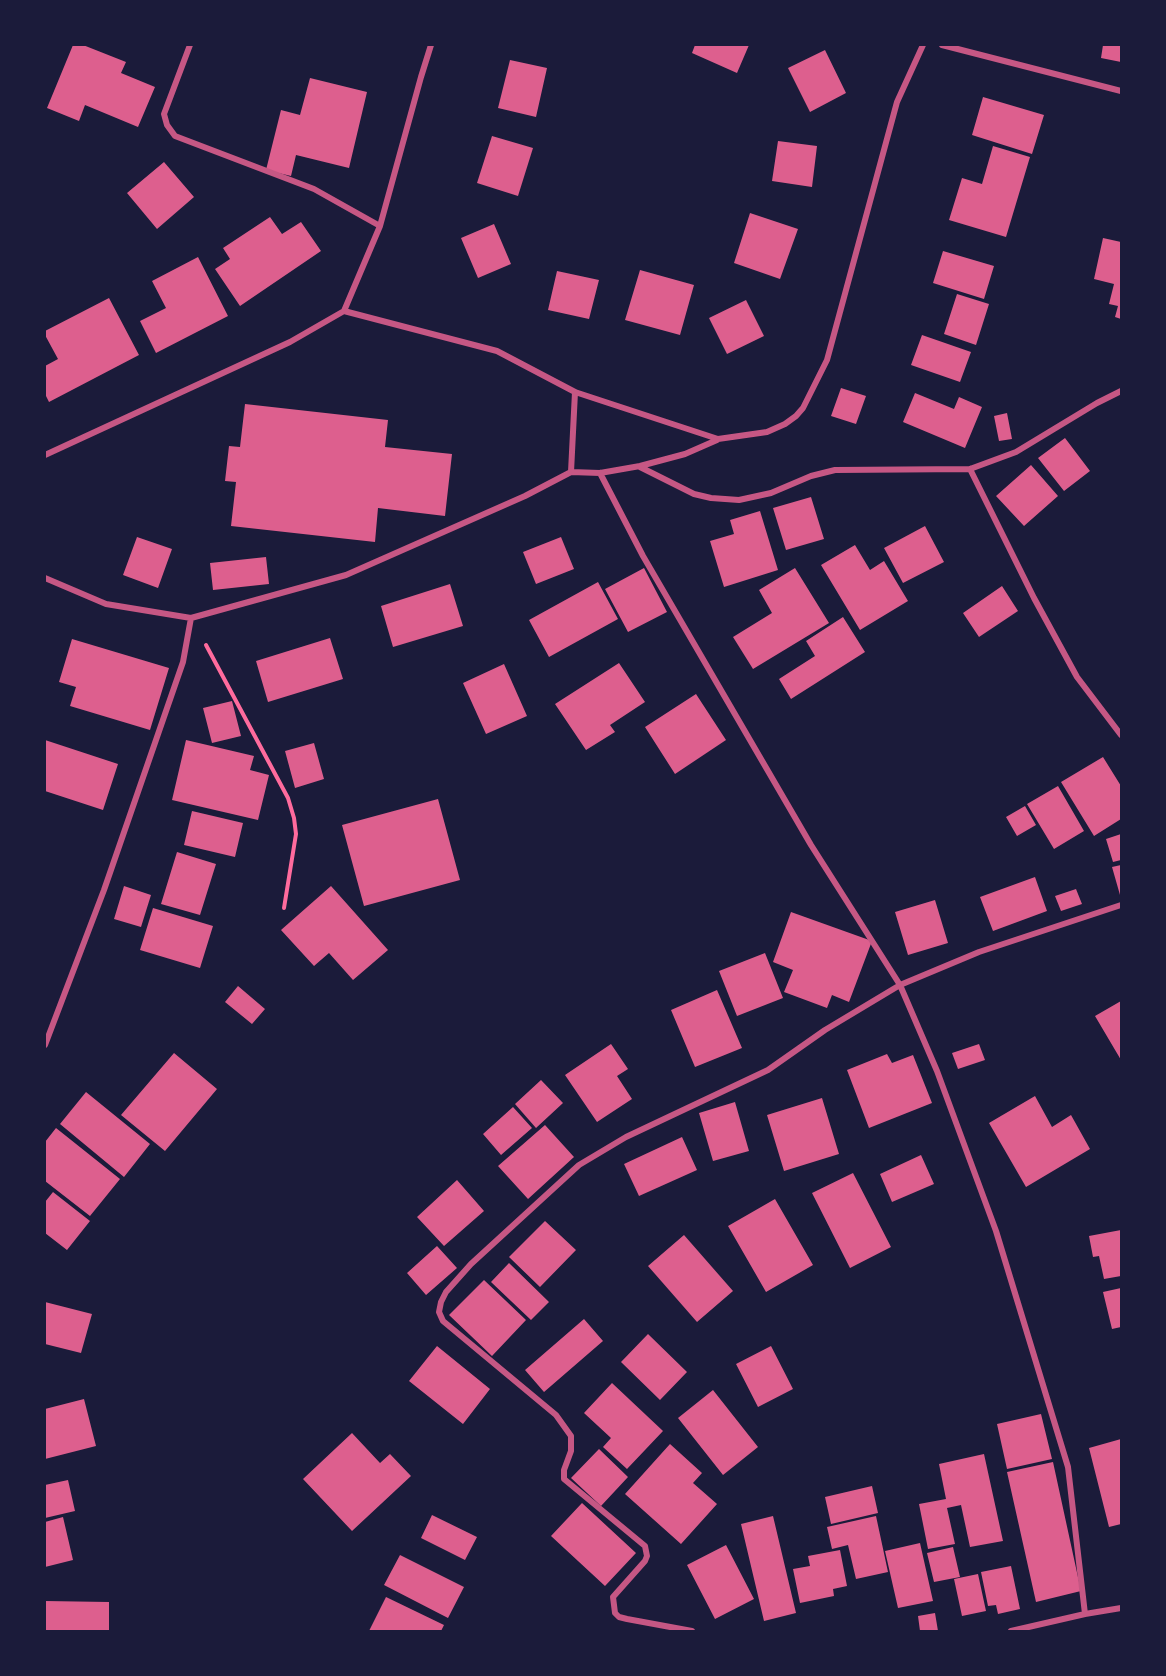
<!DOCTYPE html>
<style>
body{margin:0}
#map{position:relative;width:1166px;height:1676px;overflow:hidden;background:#1b1b3a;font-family:Signika,sans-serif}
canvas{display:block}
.frame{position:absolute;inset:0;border:46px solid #1b1b3a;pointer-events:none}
</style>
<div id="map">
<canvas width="1166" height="1676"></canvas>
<div class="frame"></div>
</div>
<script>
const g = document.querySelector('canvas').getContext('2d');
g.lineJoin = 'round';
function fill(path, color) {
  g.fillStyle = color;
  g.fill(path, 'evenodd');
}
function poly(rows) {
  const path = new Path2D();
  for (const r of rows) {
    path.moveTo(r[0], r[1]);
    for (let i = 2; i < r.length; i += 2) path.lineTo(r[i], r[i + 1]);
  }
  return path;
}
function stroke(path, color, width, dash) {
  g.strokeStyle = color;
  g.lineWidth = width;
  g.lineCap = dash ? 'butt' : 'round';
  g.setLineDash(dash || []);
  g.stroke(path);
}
fill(poly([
 [73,45,83,45,126,62,121,73,155,87,138,127,85,105,79,121,47,108],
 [695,45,749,45,737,73,692,53],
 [1103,45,1121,45,1121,62,1101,58],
 [825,50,846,93,810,112,788,68],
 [510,60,547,68,536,117,498,108],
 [310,78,367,92,349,168,296,155,291,176,266,170,281,110,300,115],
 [983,97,1044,115,1032,154,972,135],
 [492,136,533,148,518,196,477,183],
 [778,141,817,146,812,187,772,181],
 [993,146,1030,157,1006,237,949,220,962,178,982,184],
 [164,162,194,197,157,229,127,193],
 [750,213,798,229,780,279,734,263],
 [270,217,282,234,301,222,321,251,240,306,215,269,230,259,223,248],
 [494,224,511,264,478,278,461,238],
 [1103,238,1121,242,1121,319,1115,317,1118,306,1109,304,1114,284,1094,279],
 [943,251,994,266,984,299,933,283],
 [198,257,228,316,156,353,140,321,166,308,152,281],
 [640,270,694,285,680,335,625,320],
 [557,271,599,280,589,319,548,310],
 [957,294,989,304,976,345,944,334],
 [109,298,139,355,49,402,45,394,45,366,58,359,45,335,45,331],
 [746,300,764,336,727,354,709,318],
 [922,335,971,352,960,382,911,365],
 [841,388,866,396,856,424,831,416],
 [915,393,954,409,959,397,982,407,965,448,903,422],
 [245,404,388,420,385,447,452,454,445,516,378,508,375,542,231,526,236,482,225,481,229,446,240,447],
 [1007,413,1012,439,999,441,994,416],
 [1065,438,1090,471,1064,491,1038,458],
 [1031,465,1058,496,1024,526,996,496],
 [811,497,824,539,786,550,773,508],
 [760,511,778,570,724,587,710,541,734,534,730,520],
 [925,526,944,562,903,583,884,548],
 [137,537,172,549,158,588,123,575],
 [561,537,574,569,536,584,523,552],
 [855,545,870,570,884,561,908,601,860,630,821,565],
 [266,557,269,584,213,590,210,563],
 [644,568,667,612,628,632,605,589],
 [795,568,829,623,753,669,733,637,772,613,759,590],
 [598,582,618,619,549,657,529,620],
 [450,584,463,626,393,647,381,606],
 [1002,586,1018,611,979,637,963,613],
 [843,617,865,652,791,699,779,679,815,656,806,641],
 [330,638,343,679,268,702,256,661],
 [72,639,169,668,150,730,70,706,76,687,59,682],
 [619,663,645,702,610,725,615,732,586,750,555,704],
 [504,664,527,716,486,734,463,683],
 [696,694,726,740,675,774,645,727],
 [232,701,241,736,212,743,203,708],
 [45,740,118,764,103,810,45,791],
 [186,740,254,756,250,770,269,775,258,820,172,800],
 [314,743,324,779,295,788,285,751],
 [1103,757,1121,786,1121,819,1094,836,1061,782],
 [1058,786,1084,831,1054,849,1027,804],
 [438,799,460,880,364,906,342,825],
 [1025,806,1036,825,1017,836,1006,817],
 [192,811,243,823,235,857,184,845],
 [1121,834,1121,860,1113,862,1106,839],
 [177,852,216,864,200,915,161,904],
 [1121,865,1121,895,1120,895,1112,867],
 [1035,877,1047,911,993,931,980,897],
 [124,886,151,895,141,927,114,919],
 [331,886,388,950,353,980,329,953,314,966,281,930],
 [1076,889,1082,904,1061,911,1055,896],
 [935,900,948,943,908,955,895,912],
 [153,908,213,926,200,968,140,950],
 [791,912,872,941,849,1002,832,995,827,1008,784,992,793,970,773,962],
 [765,953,783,998,737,1016,719,971],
 [238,986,265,1009,252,1024,225,1002],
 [717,990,742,1048,695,1067,671,1010],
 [1121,1001,1121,1060,1095,1016],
 [611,1044,628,1069,617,1076,632,1099,597,1122,565,1075],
 [979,1044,985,1060,958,1069,952,1053],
 [174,1053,217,1089,165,1151,121,1115],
 [887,1054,892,1063,913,1055,932,1103,869,1128,847,1070],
 [541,1080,563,1103,536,1128,515,1104],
 [86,1092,150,1144,124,1177,60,1124],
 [1035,1096,1052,1127,1071,1115,1090,1149,1026,1187,989,1123],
 [822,1098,839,1154,784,1171,767,1115],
 [735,1102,749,1151,713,1161,699,1113],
 [513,1107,532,1128,501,1155,483,1134],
 [545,1125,574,1157,528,1199,498,1166],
 [56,1128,120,1179,90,1216,45,1181,45,1142],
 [682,1137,697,1170,639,1196,624,1164],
 [921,1155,934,1184,892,1202,880,1174],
 [853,1173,891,1247,850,1268,812,1193],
 [457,1180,484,1211,444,1246,417,1217],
 [53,1192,90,1221,67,1250,45,1233,45,1202],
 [775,1199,813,1265,766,1292,728,1226],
 [545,1221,576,1250,540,1287,509,1257],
 [1121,1230,1121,1276,1104,1279,1099,1256,1093,1257,1089,1236],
 [684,1235,733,1291,697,1322,648,1266],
 [437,1246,457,1268,426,1295,407,1273],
 [509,1263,549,1302,531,1320,491,1282],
 [484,1280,526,1320,492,1356,449,1315],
 [1121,1288,1121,1327,1112,1329,1103,1292],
 [45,1302,92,1314,81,1353,45,1344],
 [584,1319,603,1341,544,1392,525,1370],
 [648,1334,687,1372,660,1400,621,1362],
 [437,1346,490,1389,463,1424,409,1381],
 [771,1346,793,1389,758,1407,736,1364],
 [612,1383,663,1431,627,1469,603,1447,611,1438,584,1413],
 [713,1390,758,1447,723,1475,678,1418],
 [84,1399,96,1446,45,1459,45,1409],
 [1041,1414,1052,1459,1007,1469,997,1424],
 [352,1433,380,1463,390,1454,411,1476,352,1531,303,1479],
 [1121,1439,1121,1524,1109,1527,1089,1448],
 [670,1444,702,1473,693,1483,717,1504,681,1544,625,1494],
 [599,1449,628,1477,601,1506,571,1478],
 [984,1454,1003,1541,970,1547,961,1505,947,1508,955,1544,928,1549,919,1504,946,1499,939,1464],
 [1053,1462,1081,1591,1036,1602,1007,1472],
 [68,1480,75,1511,45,1518,45,1485],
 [872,1486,878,1513,831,1524,825,1497],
 [582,1503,636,1553,605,1586,551,1536],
 [432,1515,477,1537,465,1560,421,1538],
 [773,1516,796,1613,764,1621,741,1524],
 [876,1516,888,1572,856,1579,848,1545,832,1549,827,1527],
 [63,1517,73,1560,45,1567,45,1522],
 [920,1543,933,1601,898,1608,885,1551],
 [726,1545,754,1599,715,1619,687,1565],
 [953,1547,960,1577,934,1582,927,1553],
 [840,1550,847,1586,833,1589,834,1596,800,1603,793,1569,810,1566,808,1556],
 [400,1555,464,1587,448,1618,384,1585],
 [1011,1566,1020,1609,998,1614,996,1605,988,1606,981,1572],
 [978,1574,986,1611,962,1616,954,1579],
 [386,1597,444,1625,441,1631,369,1631],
 [45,1601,109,1602,109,1631,45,1631],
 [935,1613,938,1631,920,1631,918,1616]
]), '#dd5f8e');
stroke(poly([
 [206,645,288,798,294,818,296,834,284,908]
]), '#ff6b9d', 4);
stroke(poly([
 [190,45,164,114,167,125,175,136,314,189,380,226],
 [942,45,1121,91],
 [344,311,380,226,421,77,431,45],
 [45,455,290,342,344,311,497,351,575,392,718,439,767,432,785,424,796,416,803,408,827,360,897,102,923,45],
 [640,467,694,494,711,498,739,500,771,493,811,476,835,470,970,469,1016,452,1097,403,1121,391],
 [970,469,1034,598,1077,677,1121,735],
 [571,472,575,392],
 [600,473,643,556,811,845,900,985,937,1071,996,1231,1068,1467,1085,1614],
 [45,578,106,604,191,618,346,575,525,496,571,472,600,473,640,466,685,454,717,440],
 [45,1045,104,890,183,662,191,618],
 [692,1631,627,1619,619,1617,615,1613,613,1597,645,1561,647,1556,645,1546,564,1479,564,1470,571,1451,571,1436,556,1415,443,1321,439,1312,441,1302,446,1292,471,1264,579,1165,626,1137,768,1070,825,1030,900,985,979,952,1121,905],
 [1011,1631,1085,1614,1121,1608]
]), '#c65784', 6);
</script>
